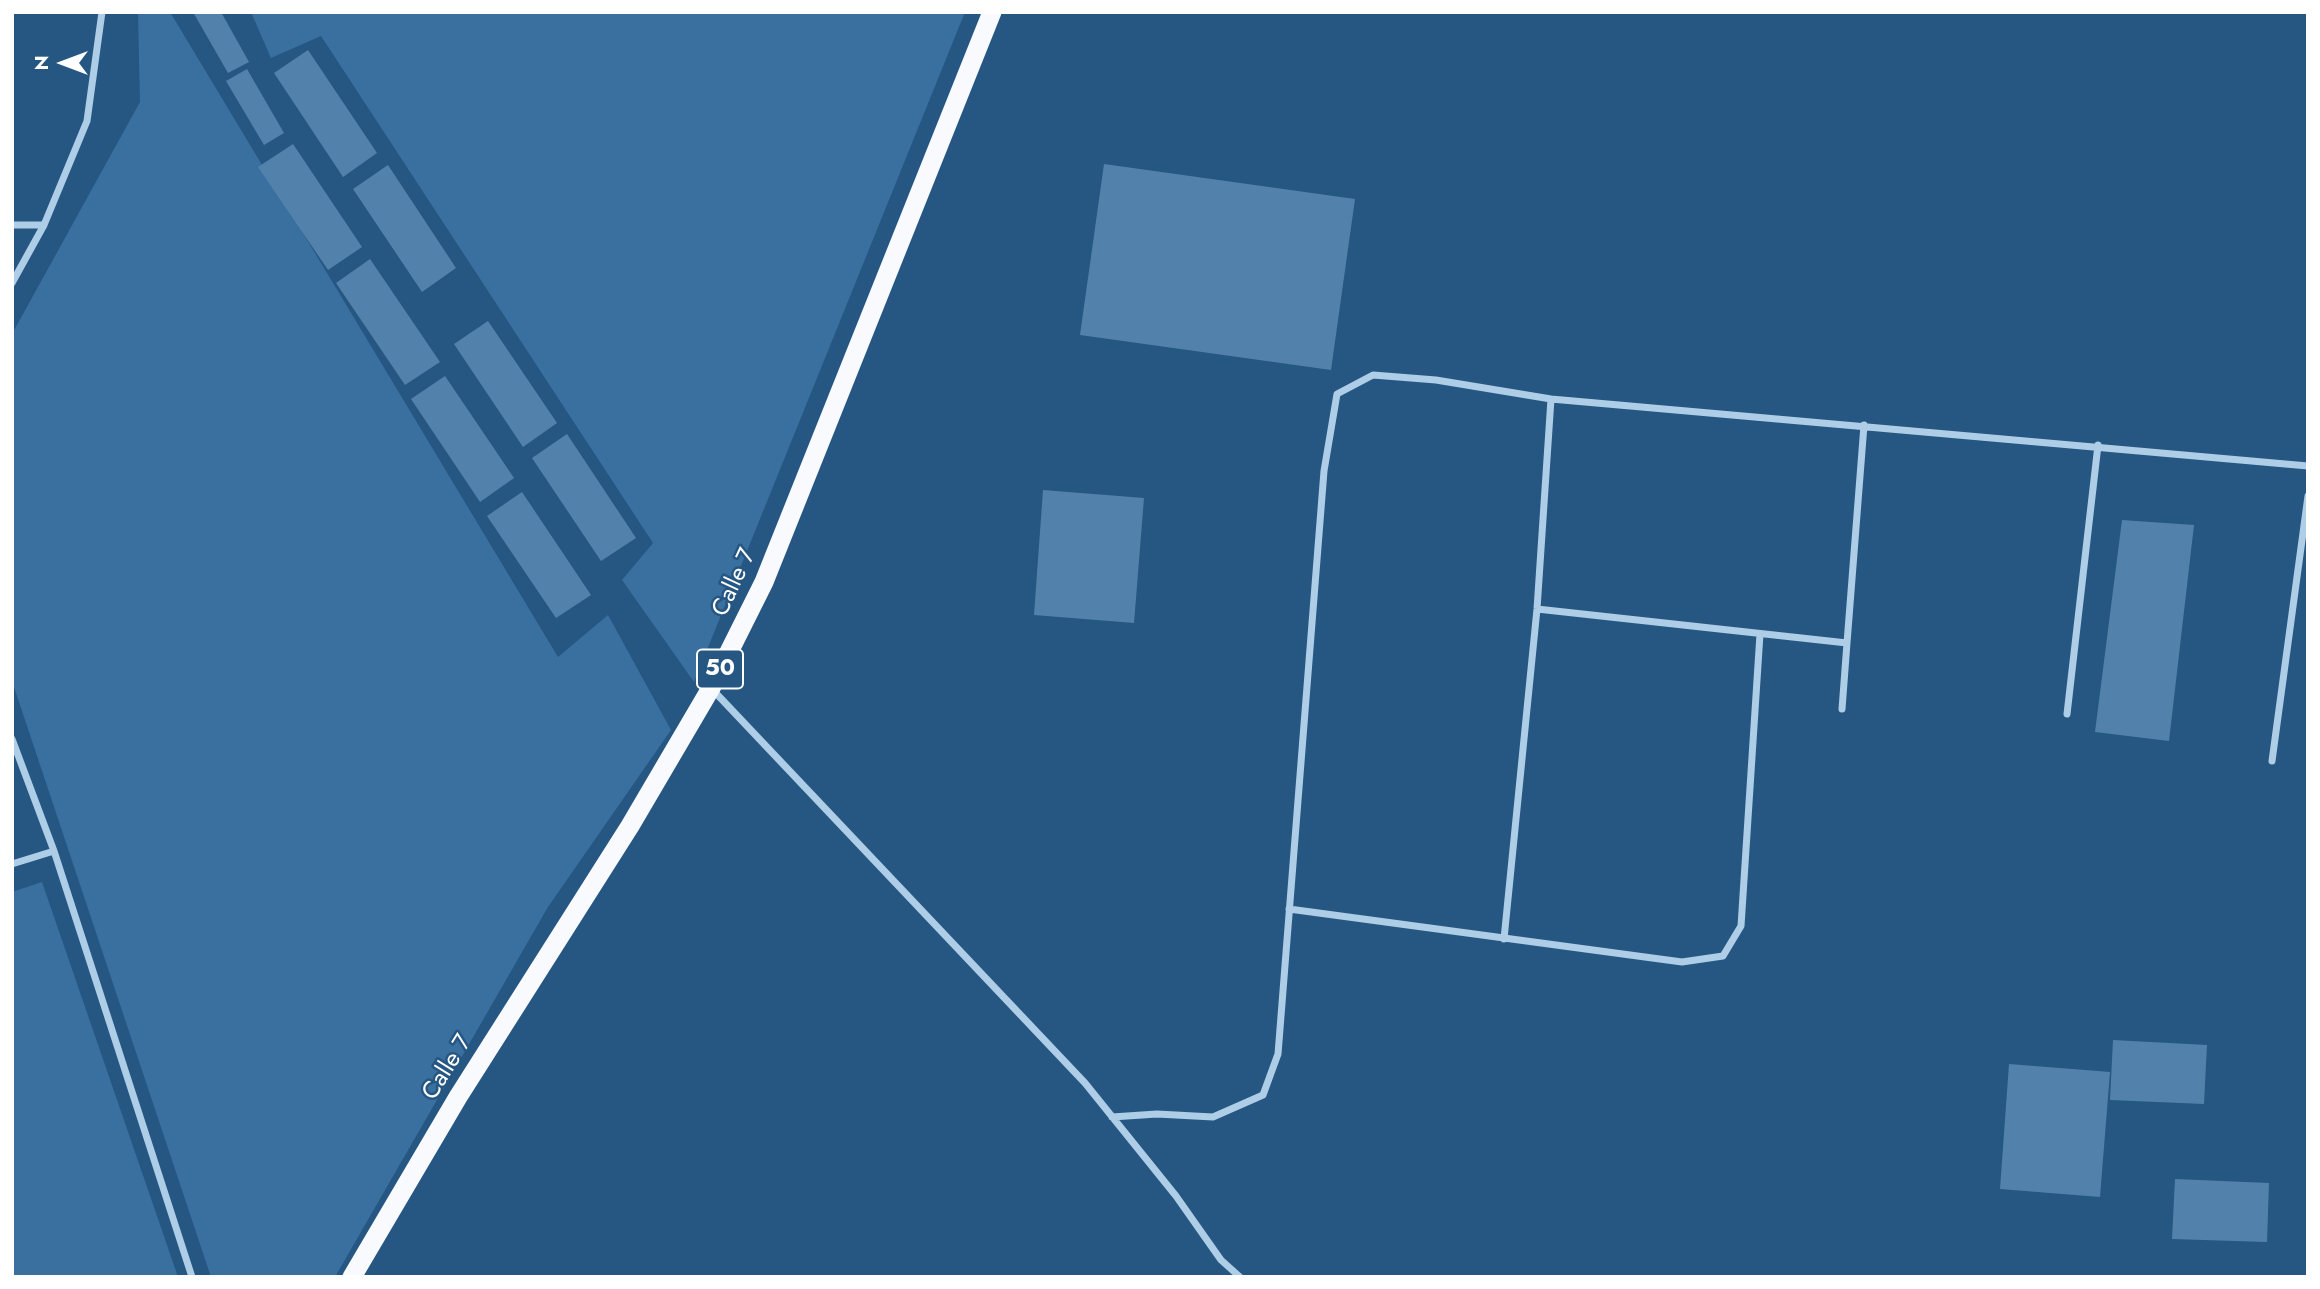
<!DOCTYPE html>
<style>
body{margin:0}
#map{position:relative;width:2320px;height:1289px;overflow:hidden;background:#265682;font-family:Jost,sans-serif}
canvas{display:block}
.frame{position:absolute;inset:0;border:14px solid #fff;pointer-events:none}
.north{position:absolute;left:28px;top:28px;width:70px;height:70px;-webkit-text-stroke:5px #265682;paint-order:stroke;rotate:270deg;font-size:19px;font-weight:700;line-height:28px;text-align:center;color:#fff}
.north::after{content:'';display:block;margin:auto;width:24px;height:32px;background:#fff;clip-path:polygon(50% 0,100% 100%,50% 72%,0 100%)}
</style>
<div id="map">
<canvas width="2320" height="1289"></canvas>
<div class="frame"></div>
<div class="north">N</div>
</div>
<script>
const g = document.querySelector('canvas').getContext('2d');
g.lineJoin = 'round';
function fill(path, color) {
  g.fillStyle = color;
  g.fill(path, 'evenodd');
}
function poly(rows) {
  const path = new Path2D();
  for (const r of rows) {
    path.moveTo(r[0], r[1]);
    for (let i = 2; i < r.length; i += 2) path.lineTo(r[i], r[i + 1]);
  }
  return path;
}
function stroke(path, color, width, dash) {
  g.strokeStyle = color;
  g.lineWidth = width;
  g.lineCap = dash ? 'butt' : 'round';
  g.setLineDash(dash || []);
  g.stroke(path);
}
function drawText(font, color, halo, rows, align = 'center') {
  g.font = font + ' Jost,sans-serif';
  g.lineWidth = 5;
  g.setLineDash([]);
  g.textBaseline = 'middle';
  g.strokeStyle = halo;
  g.fillStyle = color;
  for (const [text, x, y, turn = 0] of rows) {
    g.save();
    g.translate(x, y);
    g.rotate((+turn || 0) * Math.PI / 180);
    g.textAlign = isNaN(turn) ? turn : align;
    if (halo) g.strokeText(text, 0, 0);
    g.fillText(text, 0, 0);
    g.restore();
  }
}
fill(poly([
 [138,12,170,12,558,657,608,615,671,730,548,907,335,1277,211,1277,12,681,12,334,140,102],
 [251,12,965,12,694,682,622,580,653,543,321,36,271,58],
 [42,882,178,1277,12,1277,12,892]
]), '#3a70a0');
fill(poly([
 [193,12,221,12,249,62,228,73],
 [308,50,377,153,343,177,274,73],
 [247,69,284,133,264,145,226,81],
 [293,144,362,247,328,270,258,167],
 [1104,164,1355,199,1331,370,1080,335],
 [388,165,456,268,422,292,353,189],
 [370,259,440,362,405,385,336,283],
 [488,321,557,423,523,447,454,344],
 [445,376,514,478,480,502,411,399],
 [567,434,636,538,601,561,532,458],
 [1043,490,1144,498,1134,623,1034,615],
 [522,492,591,595,556,618,487,516],
 [2122,520,2194,525,2169,741,2095,732],
 [2113,1040,2207,1045,2204,1104,2110,1100],
 [2009,1064,2110,1072,2100,1197,2000,1189],
 [2175,1179,2269,1183,2267,1242,2172,1239]
]), '#5282ac');
stroke(poly([
 [12,225,44,225],
 [12,283,44,225,87,121,102,12],
 [1537,609,1847,643,1864,425],
 [711,688,1085,1083,1176,1196,1221,1260,1240,1277],
 [1842,709,1847,643],
 [2067,714,2098,445],
 [12,739,54,851,192,1277],
 [2272,761,2308,496],
 [12,864,54,851],
 [1289,909,1682,962,1723,956,1741,926,1760,634],
 [1504,939,1537,609,1551,399],
 [1112,1117,1157,1114,1213,1117,1263,1095,1278,1054,1324,471,1337,394,1373,375,1436,380,1551,399,2308,466]
]), '#aecde7', 7);
stroke(poly([
 [352,1277,458,1097,630,826,711,688,764,582,992,12]
]), '#f8fafe', 19);
for (const [x, y, w] of [
 [720,669,46]
]) {
  const box = new Path2D();
  box.roundRect(x - w / 2, y - 19.5, w, 39, 5);
  g.fillStyle = '#265682';
  g.fill(box);
  stroke(box, '#fff', 2);
}
drawText('bold 23px', '#fff', null, [
 ["50",720,669]
]);
drawText('24px', '#fff', '#265682', [
 ["Calle 7",735,583,-65],
 ["Calle 7",448,1068,-58]
]);
</script>
